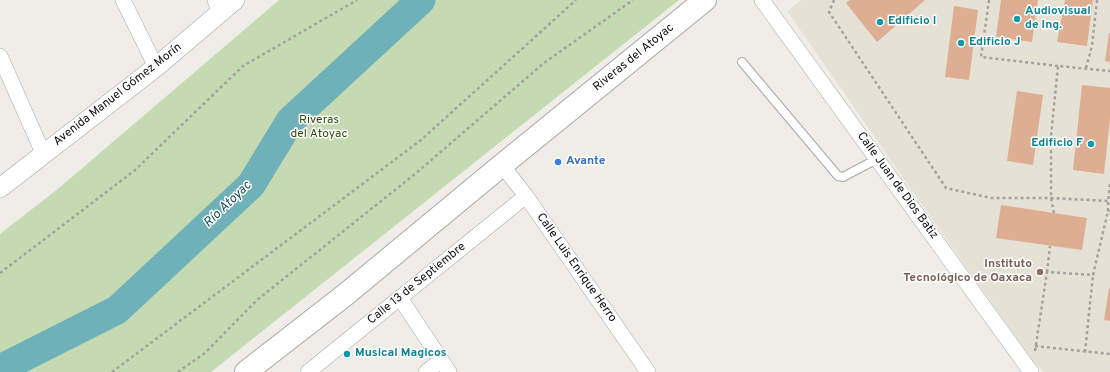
<!DOCTYPE html>
<meta charset="utf-8">
<style>
body{margin:0}
canvas{display:block;background:#efede8}
</style>
<canvas width="1110" height="372"></canvas>
<script>
const g = document.querySelector('canvas').getContext('2d');
g.lineJoin = 'round';
function fill(path, color) {
  g.fillStyle = color;
  g.fill(path, 'evenodd');
}
function poly(rows) {
  const path = new Path2D();
  for (const r of rows) {
    path.moveTo(r[0], r[1]);
    for (let i = 2; i < r.length; i += 2) path.lineTo(r[i], r[i + 1]);
  }
  return path;
}
function stroke(path, color, width, dash) {
  g.strokeStyle = color;
  g.lineWidth = width;
  g.lineCap = dash ? 'butt' : 'round';
  g.setLineDash(dash || []);
  g.stroke(path);
}
function drawText(font, color, halo, rows, align = 'center') {
  g.font = font + ' Overpass,sans-serif';
  g.lineWidth = 3;
  g.setLineDash([]);
  g.textBaseline = 'middle';
  g.strokeStyle = halo;
  g.fillStyle = color;
  for (const [text, x, y, turn = 0] of rows) {
    g.save();
    g.translate(x, y);
    g.rotate((+turn || 0) * Math.PI / 180);
    g.textAlign = isNaN(turn) ? turn : align;
    if (halo) g.strokeText(text, 0, 0);
    g.fillText(text, 0, 0);
    g.restore();
  }
}
fill(poly([
 [801,0,1110,0,1110,372,1044,372,1034,362,906,182,787,11]
]), '#e5e1d5');
fill(poly([
 [279,0,679,0,211,372,0,372,0,234,59,188]
]), '#c5dab3');
stroke(poly([
 [0,369,117,310,251,185,290,121,421,0]
]), '#6fb1b8', 29);
fill(poly([
 [850,0,925,0,877,42,846,3],
 [1001,0,1038,0,1032,42,996,37],
 [1065,0,1093,0,1087,46,1057,42],
 [954,6,978,10,969,80,945,77],
 [1109,33,1110,33,1110,62,1105,61],
 [1082,85,1110,88,1110,118,1104,174,1073,170],
 [1017,91,1043,95,1033,165,1007,161],
 [1001,205,1087,218,1082,250,996,238],
 [1109,288,1110,289,1110,321,1104,320]
]), '#deae93');
const service = poly([
 [742,62,838,176,843,177,877,159]
]);
const minor = poly([
 [123,0,156,67],
 [215,0,220,13],
 [762,0,1031,372],
 [0,56,43,153],
 [502,165,526,196,648,372],
 [400,298,449,372],
 [308,372,526,196],
 [426,372,441,360]
]);
const tertiary = poly([
 [0,188,156,67,235,0]
]);
const primary = poly([
 [246,372,345,295,502,165,705,0]
]);
stroke(service, '#a9a8a3', 10);
stroke(minor, '#a9a8a3', 16);
stroke(tertiary, '#a9a8a3', 20);
stroke(primary, '#a9a8a3', 24);
stroke(poly([
 [834,0,829,12,946,188,991,198,1051,198,1108,201],
 [989,0,981,57,1058,66],
 [1086,68,1092,46,1097,0],
 [1108,211,1108,201,1110,184],
 [1054,213,1051,198,1051,136,1058,66,1110,71],
 [1047,272,1050,246],
 [0,273,134,171,243,66,357,0],
 [1035,346,1110,354],
 [1035,351,1047,272,1093,275,1108,211,1110,211],
 [1085,352,1093,275],
 [112,372,421,140,576,0],
 [178,372,205,353,257,300,415,174,544,63,633,0]
]), '#a3a29e', 2.5, [3, 3]);
stroke(service, '#fff', 8);
stroke(minor, '#fff', 15);
stroke(tertiary, '#fff', 19);
stroke(primary, '#fff', 22);
for (const [x, y, r, color] of [
 [1017,19,4,"#0f9aa8"],
 [880,22,4,"#0f9aa8"],
 [961,43,4,"#0f9aa8"],
 [1091,144,4,"#0f9aa8"],
 [558,162,4,"#3f7fe0"],
 [1040,272,4,"#8d6e63"],
 [347,354,4,"#0f9aa8"]
]) {
  const dot = new Path2D();
  dot.arc(x, y, r, 0, 2 * Math.PI);
  g.fillStyle = color;
  g.fill(dot);
  stroke(dot, '#fff', 1.5);
}
drawText('bold 12px', '#0d838f', '#fff', [
 ["Audiovisual",1025,12],
 ["de Ing.",1025,26],
 ["Edificio I",888,22],
 ["Edificio J",969,43],
 ["Edificio F",1083,144,"right"],
 ["Musical Magicos",355,354]
], 'left');
drawText('12px', '#0f0f0d', '#fff', [
 ["Riveras del Atoyac",634,58,-39],
 ["Avenida Manuel Gómez Morín",118,95,-38],
 ["Calle Juan de Dios Batiz",897,186,54],
 ["Calle Luis Enrique Herro",576,268,55],
 ["Calle 13 de Septiembre",417,284,-39]
]);
drawText('12px', '#2f4c08', '#fff', [
 ["Riveras",319,121],
 ["del Atoyac",319,135]
]);
drawText('bold 12px', '#366cbe', '#fff', [
 ["Avante",566,162]
], 'left');
drawText('bold 12px', '#785e54', '#fff', [
 ["Instituto",1032,265],
 ["Tecnológico de Oaxaca",1032,279]
], 'right');
drawText('italic 13px', '#124d53', '#fff', [
 ["Río Atoyac",228,205,-44]
]);
</script>
